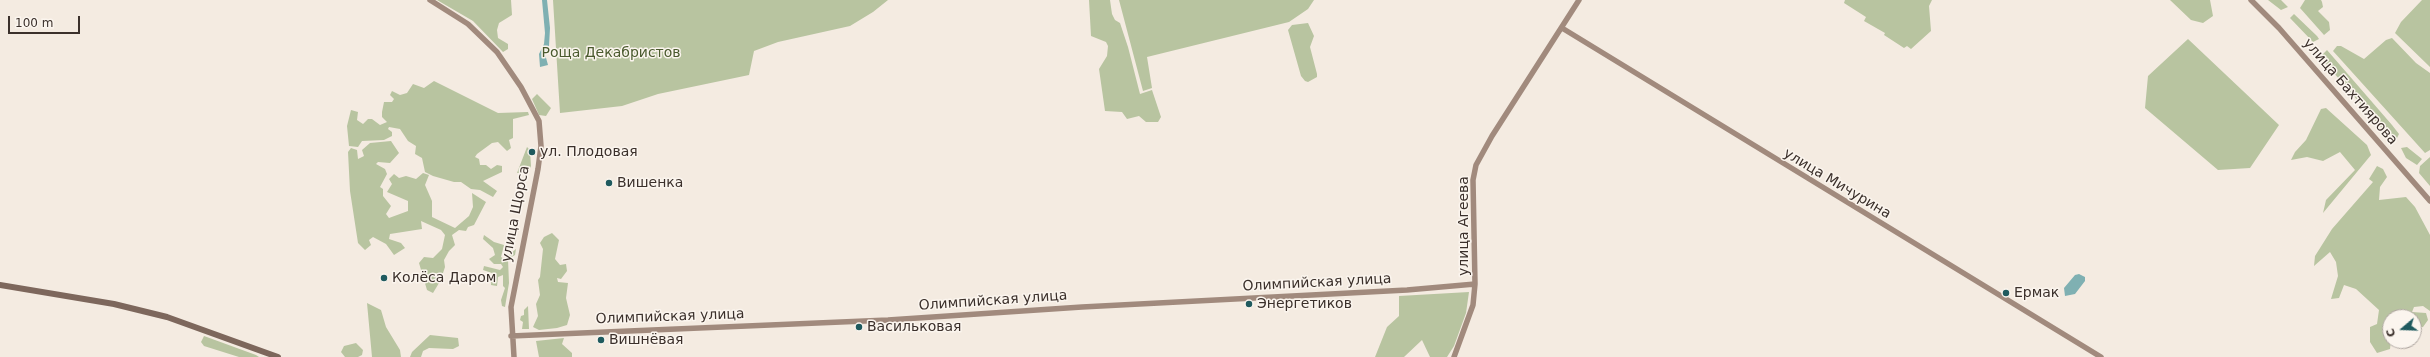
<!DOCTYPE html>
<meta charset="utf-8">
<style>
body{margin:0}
#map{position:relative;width:2430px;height:357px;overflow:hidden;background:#f4ebe1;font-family:"DejaVu Sans",sans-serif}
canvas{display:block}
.north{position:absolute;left:2382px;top:309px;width:40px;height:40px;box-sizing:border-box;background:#fbf5ee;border:1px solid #aea6a0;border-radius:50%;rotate:251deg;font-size:11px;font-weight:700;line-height:16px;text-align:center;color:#3b302b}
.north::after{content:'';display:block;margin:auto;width:14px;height:18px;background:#1f5a5e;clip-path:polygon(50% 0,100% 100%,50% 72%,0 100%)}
.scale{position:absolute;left:8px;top:16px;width:72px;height:18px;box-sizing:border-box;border:2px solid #3b302b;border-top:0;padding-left:5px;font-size:12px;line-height:14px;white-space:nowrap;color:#3b302b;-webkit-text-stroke:3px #fbf5ee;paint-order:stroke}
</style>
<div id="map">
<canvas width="2430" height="357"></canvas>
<div class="north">С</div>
<div class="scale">100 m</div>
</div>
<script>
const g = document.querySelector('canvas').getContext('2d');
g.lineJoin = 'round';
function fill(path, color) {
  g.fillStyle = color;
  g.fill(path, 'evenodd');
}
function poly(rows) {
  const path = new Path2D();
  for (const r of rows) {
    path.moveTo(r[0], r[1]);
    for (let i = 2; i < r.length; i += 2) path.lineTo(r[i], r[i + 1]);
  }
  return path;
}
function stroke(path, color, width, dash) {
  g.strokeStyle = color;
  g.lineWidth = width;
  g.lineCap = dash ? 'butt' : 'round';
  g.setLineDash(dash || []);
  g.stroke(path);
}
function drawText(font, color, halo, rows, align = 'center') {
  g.font = font + ' "DejaVu Sans",sans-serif';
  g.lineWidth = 3;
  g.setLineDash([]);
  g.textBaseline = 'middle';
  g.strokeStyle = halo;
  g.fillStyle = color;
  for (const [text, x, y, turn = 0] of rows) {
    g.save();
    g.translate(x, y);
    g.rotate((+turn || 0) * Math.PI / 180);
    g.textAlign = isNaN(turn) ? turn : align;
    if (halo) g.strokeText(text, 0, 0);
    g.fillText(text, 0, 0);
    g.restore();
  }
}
fill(poly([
 [437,0,511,0,512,15,499,23,497,30,498,38,508,44,508,49,503,52,473,21],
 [553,0,888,0,873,12,850,26,778,42,754,51,749,75,658,94,622,106,560,113],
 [1089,0,1110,0,1112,14,1115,20,1120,23,1128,47,1140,94,1152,90,1161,117,1158,122,1146,122,1139,116,1127,119,1122,112,1105,111,1099,69,1107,56,1108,46,1106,42,1091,36],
 [1119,0,1314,0,1308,9,1289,22,1147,57,1152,88,1143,91],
 [1845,0,1932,0,1929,6,1931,31,1911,49,1907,46,1904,48,1884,35,1885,33,1864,21,1866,17,1844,3],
 [2170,0,2210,0,2213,16,2203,23,2191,20],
 [2268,0,2281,0,2288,7,2281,10],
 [2305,0,2321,0,2322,2,2323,7,2318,11,2329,22,2330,30,2324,35,2300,8],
 [2422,0,2430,0,2430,67,2395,33,2401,22],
 [2294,14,2317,36,2319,39,2313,42,2290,18],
 [1308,23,1314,36,1310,47,1317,74,1317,77,1308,82,1305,81,1301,76,1288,30,1292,25],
 [2392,38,2416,63,2430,73,2430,150,2425,153,2333,51,2337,46,2341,46,2364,59,2386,40],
 [2188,39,2279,125,2250,168,2218,170,2145,108,2148,76],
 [2327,50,2392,125,2399,134,2396,140,2385,132,2320,57],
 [434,81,498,113,528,112,529,115,513,119,513,138,509,140,511,148,507,151,498,142,492,143,477,154,475,157,479,159,480,165,486,165,491,169,497,165,502,166,502,172,483,181,497,191,493,197,480,190,471,189,461,182,454,182,433,176,425,172,422,158,415,154,416,146,408,141,400,129,389,127,388,129,392,132,392,136,384,140,362,141,358,147,349,146,347,126,351,110,358,112,357,120,363,124,368,119,372,119,380,125,387,122,382,117,382,112,384,102,392,102,394,99,390,95,392,91,400,95,407,93,413,84,424,88],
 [537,94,551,108,546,116,539,115,532,99],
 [2326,108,2367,145,2371,155,2323,213,2326,200,2355,170,2340,152,2323,161,2307,157,2291,160,2295,152,2306,140,2321,109],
 [391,141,399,153,390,163,378,162,376,164,385,169,387,174,380,187,383,189,383,196,391,206,386,214,389,218,408,211,408,201,387,192,392,184,389,179,394,174,399,178,406,176,416,179,423,173,429,175,425,185,432,201,432,217,455,228,469,216,473,207,472,193,486,202,474,225,468,227,466,231,459,230,452,235,455,245,449,251,444,260,445,267,443,273,438,275,439,283,433,293,427,290,419,263,424,257,433,258,442,249,445,235,441,230,421,221,422,229,390,234,389,239,401,243,405,248,394,255,386,244,373,237,369,240,371,245,365,250,358,243,350,191,348,152,351,148,357,150,358,159,364,156,362,150,370,143],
 [527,147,530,150,531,166,528,172,517,173],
 [2407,147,2422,159,2417,165,2406,158,2401,148],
 [2430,157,2430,186,2419,173,2420,166],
 [2377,166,2383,169,2387,177,2380,187,2379,200,2406,197,2415,207,2430,235,2430,311,2423,306,2414,307,2412,312,2426,313,2428,320,2423,327,2414,327,2414,317,2390,317,2390,331,2386,332,2391,341,2390,349,2377,353,2370,342,2370,327,2377,324,2379,310,2356,289,2344,285,2339,298,2331,299,2338,276,2336,262,2330,252,2314,266,2315,256,2332,229,2373,182,2369,179],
 [552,233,559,240,555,259,560,265,566,264,567,271,561,279,557,278,558,282,568,283,566,298,570,315,567,325,557,328,539,330,533,327,538,316,536,304,540,295,538,280,540,277,543,249,540,243,544,237],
 [484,235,494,242,504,245,501,257,504,259,516,249,515,255,508,259,509,283,505,307,502,306,501,300,505,288,503,286,503,275,498,277,497,286,491,285,492,273,483,270,484,266,500,270,503,267,501,264,494,264,489,259,495,255,493,248,483,239],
 [1469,292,1466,313,1454,346,1447,357,1430,357,1422,340,1404,357,1375,357,1387,327,1399,316,1399,296],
 [367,303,381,310,386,327,400,350,401,357,372,357],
 [528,306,529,329,522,329,523,322,520,320,521,316,524,315,524,310],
 [430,335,458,338,459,346,453,349,429,348,423,351,421,357,410,357,412,352],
 [204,336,256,355,259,357,239,357,204,346,201,342],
 [564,338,562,344,572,353,572,357,539,357,536,341],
 [356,343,363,350,362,355,358,357,345,357,341,352,344,346]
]), '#b8c4a0');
fill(poly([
 [542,0,547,0,550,28,549,46,545,54,548,65,540,67,539,54,544,44,545,33],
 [2079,274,2085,277,2085,281,2075,294,2065,296,2064,288,2075,275]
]), '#7fb0b2');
stroke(poly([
 [430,0,468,24,497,52,521,87,539,121,541,146,538,169,511,307,514,357],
 [2251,0,2279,28,2430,201],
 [1562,28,2101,357],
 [511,336,888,320,1082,307,1407,290,1475,284],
 [1454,357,1473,305,1475,284,1473,180,1476,165,1492,136,1579,0]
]), '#a18a7d', 5.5);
stroke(poly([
 [0,285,114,304,167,317,278,357]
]), '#7d675c', 6);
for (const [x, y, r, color] of [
 [532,152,4,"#1f5a5e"],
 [609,183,4,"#1f5a5e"],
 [384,278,4,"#1f5a5e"],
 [2006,293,4,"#1f5a5e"],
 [1249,304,4,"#1f5a5e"],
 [859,327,4,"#1f5a5e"],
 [601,340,4,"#1f5a5e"]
]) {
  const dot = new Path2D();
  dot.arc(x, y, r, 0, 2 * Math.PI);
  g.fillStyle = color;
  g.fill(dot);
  stroke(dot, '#fbf5ee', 1.5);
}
drawText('14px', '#4a5a2e', '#fbf5ee', [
 ["Роща Декабристов",611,53]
]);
drawText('14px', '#3b302b', '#fbf5ee', [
 ["улица Бахтиярова",2350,92,49],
 ["улица Мичурина",1837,184,31],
 ["улица Щорса",516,214,-79],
 ["улица Агеева",1464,226,-90],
 ["Олимпийская улица",1317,283,-3],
 ["Олимпийская улица",993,301,-4],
 ["Олимпийская улица",670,317,-2]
]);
drawText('14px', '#3b302b', '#fbf5ee', [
 ["ул. Плодовая",540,152],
 ["Вишенка",617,183],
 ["Колёса Даром",392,278],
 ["Ермак",2014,293],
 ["Энергетиков",1257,304],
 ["Васильковая",867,327],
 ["Вишнёвая",609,340]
], 'left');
</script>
